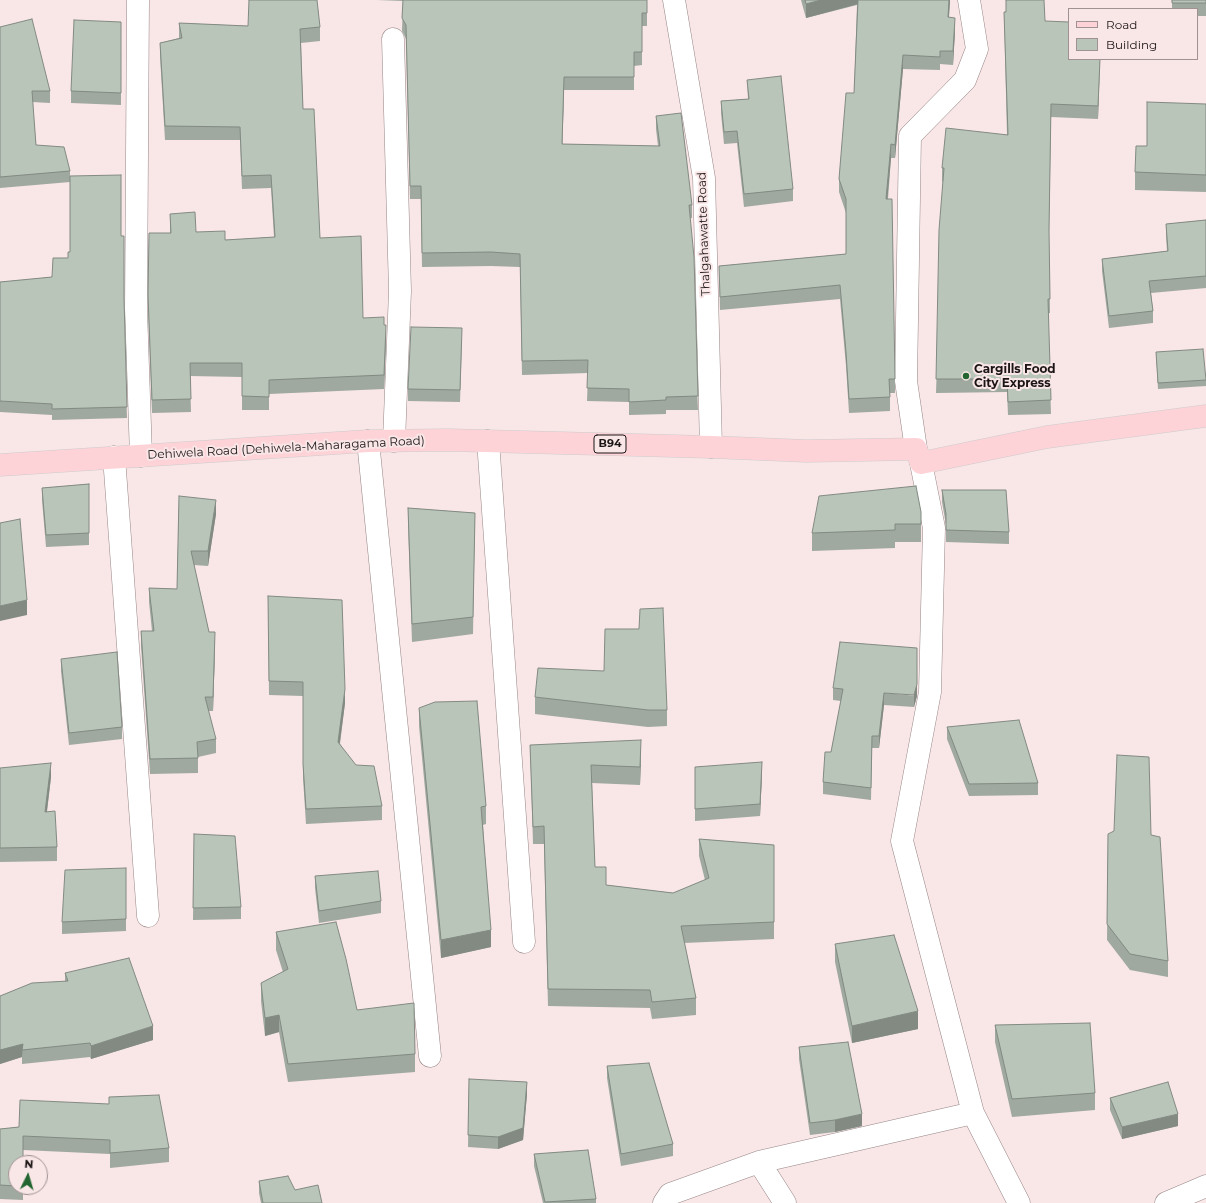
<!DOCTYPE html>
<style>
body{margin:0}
#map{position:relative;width:1206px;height:1203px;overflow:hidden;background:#f9e6e7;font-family:Montserrat,sans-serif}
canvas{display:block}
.legend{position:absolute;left:1068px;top:8px;width:130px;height:52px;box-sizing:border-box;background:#f9e6e7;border:1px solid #a09293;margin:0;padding:5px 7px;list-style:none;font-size:12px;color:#1b1415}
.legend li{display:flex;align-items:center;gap:8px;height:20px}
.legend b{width:20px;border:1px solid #a09293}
.north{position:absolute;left:8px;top:1155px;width:40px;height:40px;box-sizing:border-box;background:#f9e6e7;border:1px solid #a09293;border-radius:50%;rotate:5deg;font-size:11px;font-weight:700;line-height:16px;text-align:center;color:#1b1415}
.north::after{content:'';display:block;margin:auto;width:14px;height:18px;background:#236530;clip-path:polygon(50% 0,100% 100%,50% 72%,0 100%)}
</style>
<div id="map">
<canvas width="1206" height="1203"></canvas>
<ul class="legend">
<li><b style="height:5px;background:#fed3d7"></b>Road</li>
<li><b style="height:11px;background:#b9c5b9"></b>Building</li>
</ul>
<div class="north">N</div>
</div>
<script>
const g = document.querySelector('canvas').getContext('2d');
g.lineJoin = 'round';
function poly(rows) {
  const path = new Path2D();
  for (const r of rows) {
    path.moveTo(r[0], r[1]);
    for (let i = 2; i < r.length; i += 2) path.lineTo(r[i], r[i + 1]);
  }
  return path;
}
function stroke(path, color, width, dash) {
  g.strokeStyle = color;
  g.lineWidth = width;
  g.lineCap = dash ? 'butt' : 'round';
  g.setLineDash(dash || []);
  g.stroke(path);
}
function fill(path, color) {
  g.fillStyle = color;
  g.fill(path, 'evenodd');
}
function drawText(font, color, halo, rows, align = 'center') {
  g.font = font + ' Montserrat,sans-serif';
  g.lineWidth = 4;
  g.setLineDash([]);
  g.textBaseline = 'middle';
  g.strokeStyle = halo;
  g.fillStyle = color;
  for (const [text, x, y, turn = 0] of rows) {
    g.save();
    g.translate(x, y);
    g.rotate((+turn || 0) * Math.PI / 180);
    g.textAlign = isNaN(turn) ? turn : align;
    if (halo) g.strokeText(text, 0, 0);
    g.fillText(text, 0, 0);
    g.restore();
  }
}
const street = poly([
 [138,0,136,309,141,456],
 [674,0,704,178,711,447],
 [393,39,400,291,394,441],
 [368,441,430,1056],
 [488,441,524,942],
 [916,449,906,381,910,136,965,80,977,49,969,0],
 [114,457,148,916],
 [921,463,934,528,930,692,902,841,973,1113,1019,1203],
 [759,1162,785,1203],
 [664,1203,670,1194,759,1162,973,1113],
 [1166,1203,1206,1186]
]);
const primary = poly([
 [0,465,368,441,448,440,711,447,807,451,916,449,921,463,1047,437,1206,416]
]);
stroke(street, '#978687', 23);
stroke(primary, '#cdcbcc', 23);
stroke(street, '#fff', 22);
stroke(primary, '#fed3d7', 22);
fill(poly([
 [377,0,647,0,647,26,642,26,642,65,634,66,634,90,564,90,562,144,658,146,656,129,656,116,692,205,692,218,690,218,698,410,666,410,666,414,629,415,629,402,587,401,588,373,522,375,520,267,491,266,422,267,421,199,410,199,406,39,402,31,403,1],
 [801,0,950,0,949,17,955,31,953,65,940,64,940,70,903,69,895,158,891,158,888,199,895,379,895,393,890,393,890,411,849,413,846,366,840,299,720,310,719,266,846,254,846,213,839,192,839,179,854,93,857,5,806,18],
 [1172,0,1206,0,1206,16,1197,16,1197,9,1172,9],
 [1004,12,1045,21,1100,59,1098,119,1051,117,1049,237,1050,313,1048,313,1051,414,1008,415,1007,392,936,393,943,182,942,181,942,168,1007,135],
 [121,22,121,105,71,103,71,91],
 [179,23,248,26,320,27,320,41,301,43,303,109,320,238,363,318,386,339,384,389,269,394,269,410,242,410,242,377,190,376,191,412,152,413,148,309,149,233,170,233,170,214,196,232,225,240,274,237,271,188,242,189,240,140,165,140,160,56,160,43,179,38],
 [0,27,50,91,50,103,32,102,36,145,70,171,70,182,0,188],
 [747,80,793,189,793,201,744,207,737,143,724,144,721,113,721,101,748,99],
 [1206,104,1206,192,1135,190,1135,172,1147,146],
 [1206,220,1206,288,1151,293,1153,311,1153,323,1109,328,1102,271,1102,259,1167,251,1166,236,1166,224],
 [121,236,127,418,52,420,52,415,0,412,0,282,52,277,68,258,70,252],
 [462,340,460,402,408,401,408,389],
 [1156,352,1206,380,1206,386,1158,389],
 [89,484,89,545,46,547,42,500,42,488],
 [942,490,1009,532,1009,544,946,542,946,525,942,502],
 [179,496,216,514,208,566,194,565,209,632,215,647,213,711,208,711,216,739,216,753,198,757,198,773,150,774,141,646,141,631,152,631,149,602,149,588,177,589],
 [408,508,475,513,473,634,412,642,408,525],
 [921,512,921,542,895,542,895,548,812,551,812,533],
 [268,596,345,703,340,744,382,806,382,820,306,824,303,778,303,696,269,695],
 [61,659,122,727,122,739,69,745,61,671],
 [833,688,917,696,914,707,884,705,879,748,872,748,871,800,823,794,823,782,831,752,841,701,833,700],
 [535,697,667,710,667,726,648,727,535,714],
 [419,708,486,806,486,824,483,825,491,947,441,958,419,726],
 [947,727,1038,783,1038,795,969,796,947,739],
 [530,745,641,757,640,785,592,783,595,867,606,885,673,893,705,880,699,856,699,839,774,845,774,939,684,943,696,998,696,1015,652,1019,650,1008,548,1006,544,844,533,844],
 [695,767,762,774,760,816,695,821],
 [0,768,51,777,47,812,57,847,57,861,0,862],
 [194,834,241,907,241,919,193,920],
 [1108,834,1151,835,1168,961,1168,977,1130,970,1107,940],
 [126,868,126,931,62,934,62,922],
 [315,876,381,901,381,913,319,923,315,888],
 [276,932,357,1010,415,1054,415,1072,288,1082,279,1032,265,1036,261,1001,261,983,283,972,276,950],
 [835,944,918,1029,852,1043,835,962],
 [65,973,153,1040,91,1059,90,1057,22,1064,22,1057,0,1064,0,996,65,981],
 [995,1025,1095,1093,1095,1110,1012,1117,995,1042],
 [799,1047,862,1126,835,1132,810,1135,799,1059],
 [607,1066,673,1144,673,1156,621,1166,607,1078],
 [469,1079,527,1094,523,1140,498,1149,468,1147],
 [1110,1098,1178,1126,1122,1139,1110,1110],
 [19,1127,169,1148,169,1162,110,1168,110,1154,23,1150,16,1163,16,1187,23,1187,23,1200,0,1199,0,1129],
 [534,1154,596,1199,596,1203,543,1203,534,1166],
 [259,1181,295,1190,322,1203,261,1203,259,1193]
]), '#9fa99f');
fill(poly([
 [821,0,858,0,858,4,806,18,806,4],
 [949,0,950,0,948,31,948,17],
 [955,18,955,31,953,65,953,51],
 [903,55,903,69,895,158,895,145],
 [1100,59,1098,119,1098,106],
 [564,77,564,90,562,158,562,144],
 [891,144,891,158,886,213,886,199],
 [386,325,386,339,384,389,384,375],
 [216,500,216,514,208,566,208,551],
 [27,600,27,615,0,621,0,606],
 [215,632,215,647,213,711,213,697],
 [917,684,917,696,914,707,914,695],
 [345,689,345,703,338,756,338,742],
 [884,693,884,705,879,748,879,736],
 [641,740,641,757,640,785,640,767],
 [762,762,762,774,760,816,760,804],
 [51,763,51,777,45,826,45,812],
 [491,930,491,947,441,958,441,940],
 [918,1011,918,1029,852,1043,852,1026],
 [279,1015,279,1032,265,1036,265,1018],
 [153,1026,153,1040,91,1059,91,1046],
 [23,1044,22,1057,0,1064,0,1050],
 [527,1082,527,1094,523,1140,498,1149,498,1137],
 [862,1114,862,1126,835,1132,835,1120],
 [1178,1114,1178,1126,1122,1139,1122,1127]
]), '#828a82');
const building = poly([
 [249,0,317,0,320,27,300,29,303,109,314,109,320,238,361,236,363,318,384,317,384,325,386,325,384,375,269,380,269,397,242,396,242,363,190,363,191,399,152,400,148,295,149,233,171,233,170,214,195,212,196,232,225,231,225,240,275,237,271,175,242,176,240,127,165,126,160,43,182,38,179,23,248,26,249,0],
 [403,0,647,0,647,13,642,13,642,52,634,52,634,77,564,77,562,144,660,146,656,116,681,113,692,205,689,205,694,257,698,396,666,397,666,400,629,402,629,389,587,388,588,360,522,361,520,254,491,252,422,253,421,186,410,186,406,25,402,18,403,0],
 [805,0,821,0,806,4,805,0],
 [858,0,949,0,948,17,955,18,953,51,940,51,940,57,903,55,895,145,891,144,886,199,892,199,895,379,889,379,890,397,849,399,846,352,840,285,720,297,719,266,846,254,846,199,839,179,846,93,854,93,858,0],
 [1006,0,1044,0,1045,21,1069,22,1069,59,1100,59,1098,106,1051,104,1049,229,1050,299,1048,299,1051,400,1008,402,1007,379,936,379,939,230,944,168,942,168,946,128,1008,135,1004,12,1006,12,1006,0],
 [1172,0,1206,0,1206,3,1172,3,1172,0],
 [32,19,50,91,32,91,36,145,64,147,70,171,0,177,0,27,32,19],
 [74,20,121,22,121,93,71,91,74,20],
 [781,76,793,189,744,194,737,131,724,132,721,101,749,99,747,80,781,76],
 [1147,102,1206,104,1206,175,1135,172,1136,146,1147,146,1147,102],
 [121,175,121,236,124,236,124,298,127,407,52,409,52,404,0,401,0,282,52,277,53,258,68,258,68,252,70,252,70,176,121,175],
 [1206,220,1206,276,1149,281,1153,311,1109,316,1102,259,1168,251,1166,224,1206,220],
 [411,327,462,328,460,390,408,389,411,327],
 [1203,349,1206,380,1158,383,1156,352,1203,349],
 [89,484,89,533,46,535,42,488,89,484],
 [916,486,921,512,921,524,895,524,895,530,812,533,819,496,916,486],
 [942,490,1006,490,1009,532,946,530,946,514,942,490],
 [179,496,216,500,208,551,191,551,209,632,215,632,213,697,205,697,216,739,197,742,198,758,150,759,141,631,154,631,149,588,177,589,179,496],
 [408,508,475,513,473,617,412,624,408,508],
 [20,519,27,600,0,606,0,523,20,519],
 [268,596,342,600,345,689,338,742,356,765,374,766,382,806,306,809,303,764,303,682,269,681,268,596],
 [663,608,667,710,648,710,535,697,538,668,604,671,605,629,639,629,640,609,663,608],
 [840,642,917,648,917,684,914,695,884,693,879,736,872,736,871,788,823,782,825,752,831,752,843,689,833,688,840,642],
 [117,652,122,727,69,733,61,659,117,652],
 [477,701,486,806,481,807,491,930,441,940,419,708,435,702,477,701],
 [1019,720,1038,783,969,784,947,727,1019,720],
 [641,740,640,767,591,765,595,867,606,867,606,885,673,893,709,878,699,839,774,845,774,922,681,926,696,998,652,1002,650,990,548,989,544,826,533,827,530,745,641,740],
 [1117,755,1149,757,1151,835,1160,837,1168,961,1130,954,1107,924,1108,834,1114,831,1117,755],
 [762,762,760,804,695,809,695,767,762,762],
 [51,763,45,812,55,811,57,847,0,848,0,768,51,763],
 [194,834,235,836,241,907,193,908,194,834],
 [126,868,126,919,62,922,65,870,126,868],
 [378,871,381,901,319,911,315,876,378,871],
 [336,922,346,959,357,1010,414,1003,415,1054,288,1064,279,1015,265,1018,261,983,288,969,276,932,336,922],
 [894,935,918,1011,852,1026,835,944,894,935],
 [129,958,153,1026,91,1046,90,1043,22,1050,23,1044,0,1050,0,996,32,983,68,981,65,973,129,958],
 [1090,1023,1095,1093,1012,1099,995,1025,1090,1023],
 [848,1042,862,1114,835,1120,810,1123,799,1047,848,1042],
 [649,1063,673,1144,621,1154,607,1066,649,1063],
 [469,1079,527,1082,523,1128,498,1137,468,1135,469,1079],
 [1168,1082,1178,1114,1122,1127,1110,1098,1168,1082],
 [159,1095,169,1148,110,1153,110,1140,23,1136,23,1163,16,1163,16,1186,0,1185,0,1129,19,1127,20,1100,109,1104,109,1097,159,1095],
 [588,1150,596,1199,545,1202,534,1154,588,1150],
 [288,1176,295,1190,318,1185,322,1203,263,1203,259,1181,288,1176]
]);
fill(building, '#b9c5b9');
stroke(building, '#828a82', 1);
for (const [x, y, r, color] of [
 [966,376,4,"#236530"]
]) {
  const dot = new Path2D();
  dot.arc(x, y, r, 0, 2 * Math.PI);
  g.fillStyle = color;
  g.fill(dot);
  stroke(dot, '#f9e6e7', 1.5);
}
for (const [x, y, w] of [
 [610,444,32]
]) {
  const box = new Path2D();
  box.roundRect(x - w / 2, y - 9, w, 18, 3);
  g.fillStyle = '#f9e6e7';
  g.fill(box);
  stroke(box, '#1b1415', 1);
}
drawText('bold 11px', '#1b1415', null, [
 ["B94",610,444]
]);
drawText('12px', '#1b1415', '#f9e6e7', [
 ["Thalgahawatte Road",704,234,-92],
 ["Dehiwela Road (Dehiwela-Maharagama Road)",286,448,-3]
]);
drawText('bold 12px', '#1b1415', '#f9e6e7', [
 ["Cargills Food",974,369],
 ["City Express",974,383]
], 'left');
</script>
